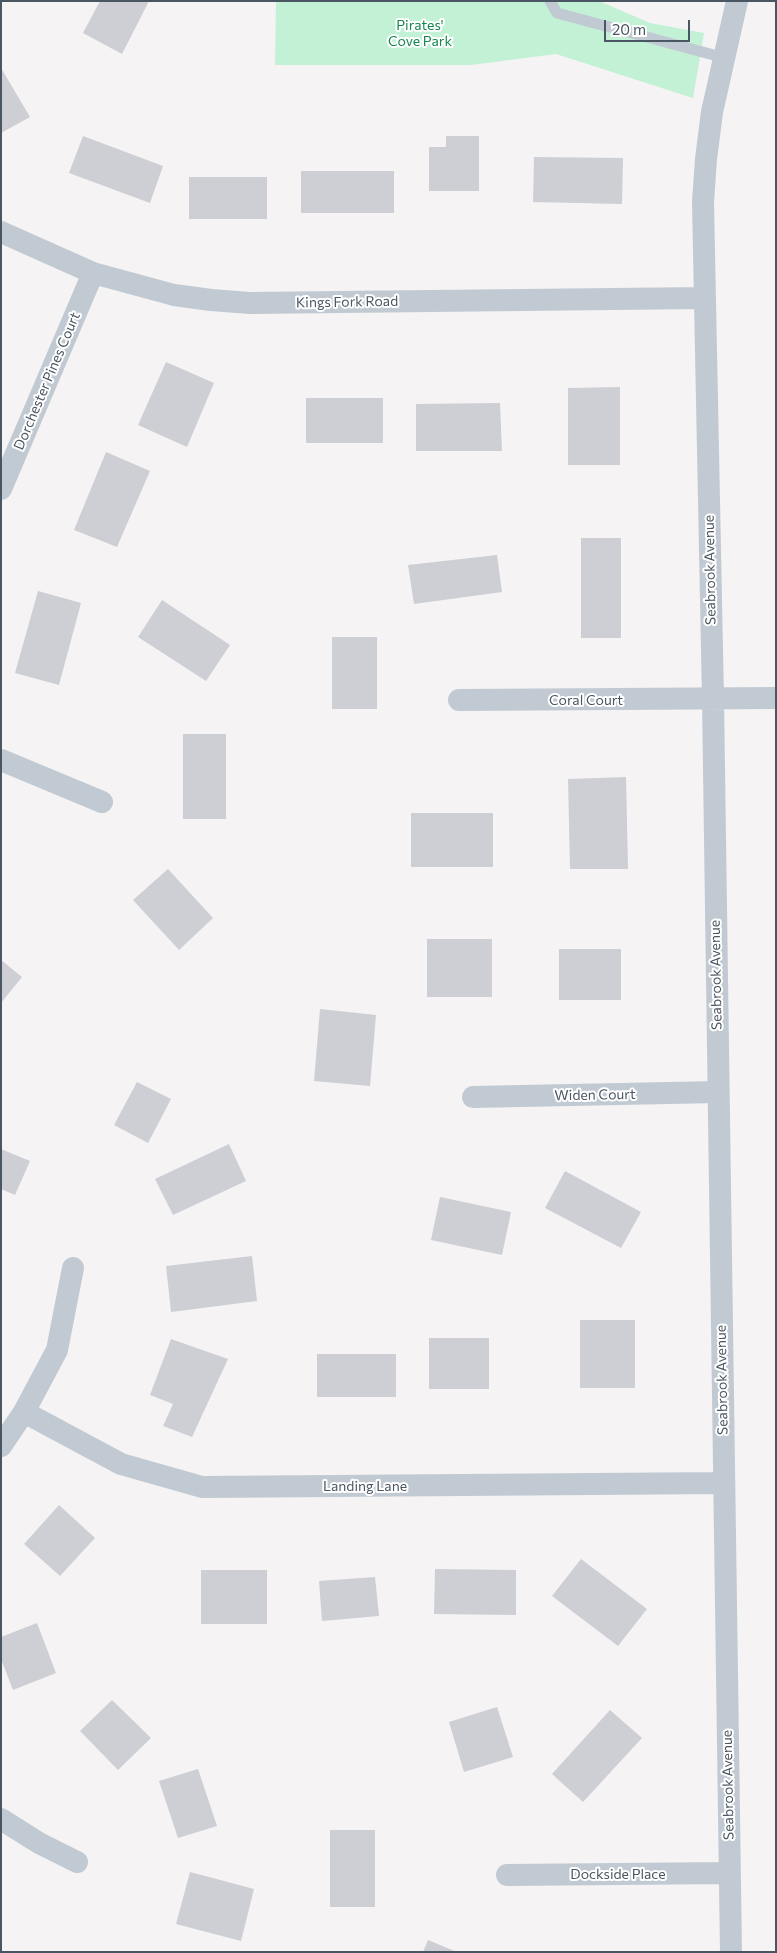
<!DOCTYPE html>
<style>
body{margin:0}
#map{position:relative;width:777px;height:1953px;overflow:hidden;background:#f5f3f3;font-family:Commissioner,sans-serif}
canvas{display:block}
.frame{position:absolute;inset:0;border:2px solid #4a5661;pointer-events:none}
.scale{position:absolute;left:604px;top:20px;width:86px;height:22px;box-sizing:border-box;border:2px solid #4a5661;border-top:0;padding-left:6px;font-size:15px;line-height:18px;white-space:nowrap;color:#4a5661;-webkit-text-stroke:4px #fff;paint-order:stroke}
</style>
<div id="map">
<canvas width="777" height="1953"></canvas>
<div class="frame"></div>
<div class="scale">20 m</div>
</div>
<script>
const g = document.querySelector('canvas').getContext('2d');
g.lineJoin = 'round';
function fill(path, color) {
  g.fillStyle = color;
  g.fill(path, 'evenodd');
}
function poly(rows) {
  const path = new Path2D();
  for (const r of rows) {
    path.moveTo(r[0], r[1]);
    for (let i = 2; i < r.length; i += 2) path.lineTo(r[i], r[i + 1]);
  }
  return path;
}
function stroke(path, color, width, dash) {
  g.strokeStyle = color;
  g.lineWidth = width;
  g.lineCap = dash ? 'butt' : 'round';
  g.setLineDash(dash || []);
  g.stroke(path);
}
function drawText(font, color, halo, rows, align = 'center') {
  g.font = font + ' Commissioner,sans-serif';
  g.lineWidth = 4;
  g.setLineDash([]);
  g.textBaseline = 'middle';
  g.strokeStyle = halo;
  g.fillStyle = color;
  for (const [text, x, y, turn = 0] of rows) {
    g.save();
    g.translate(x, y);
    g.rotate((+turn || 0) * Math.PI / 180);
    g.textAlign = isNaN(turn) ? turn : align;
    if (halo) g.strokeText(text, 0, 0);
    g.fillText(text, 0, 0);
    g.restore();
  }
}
fill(poly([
 [276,1,599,1,650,23,704,33,693,98,556,54,471,65,275,65]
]), '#c3f1d5');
fill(poly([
 [100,1,149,1,122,54,83,33],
 [1,68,30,117,1,133],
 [83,136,163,166,150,203,69,173],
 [446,136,479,136,479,191,429,191,429,147,446,147],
 [534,157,623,158,622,204,533,202],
 [301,171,394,171,394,213,301,213],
 [189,177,267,177,267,219,189,219],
 [166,362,214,383,187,447,138,425],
 [620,387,620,465,568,465,568,388],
 [306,398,383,398,383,443,306,443],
 [500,403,502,451,416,451,416,404],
 [106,452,150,471,117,547,74,530],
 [581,538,621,538,621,638,581,638],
 [497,555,502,592,414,604,408,565],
 [38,591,81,603,59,685,15,673],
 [162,600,230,645,206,681,138,637],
 [332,637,377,637,377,709,332,709],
 [183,734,226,734,226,819,183,819],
 [626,777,628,869,570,869,568,779],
 [411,813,493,813,493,867,411,867],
 [168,869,213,918,179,950,133,900],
 [427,939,492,939,492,997,427,997],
 [559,949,621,949,621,1000,559,1000],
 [1,960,22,977,1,1003],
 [320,1009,376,1015,370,1086,314,1081],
 [137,1082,171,1099,148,1143,114,1125],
 [229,1144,246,1181,173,1215,155,1179],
 [1,1149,30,1161,15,1195,1,1189],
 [565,1171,641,1212,621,1248,545,1208],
 [440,1197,511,1212,502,1255,431,1240],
 [252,1256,257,1301,171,1312,166,1266],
 [580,1320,635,1320,635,1388,580,1388],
 [429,1338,489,1338,489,1389,429,1389],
 [171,1339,228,1359,192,1437,163,1426,173,1404,150,1395],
 [317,1354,396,1354,396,1397,317,1397],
 [59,1505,95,1538,60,1576,24,1544],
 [581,1559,647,1609,618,1646,552,1596],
 [435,1569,516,1570,516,1615,434,1614],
 [201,1570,267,1570,267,1624,201,1624],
 [375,1577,379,1616,322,1621,319,1581],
 [37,1623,56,1673,13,1690,1,1659,1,1637],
 [112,1700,151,1738,118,1770,80,1731],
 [497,1707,513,1757,464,1772,449,1722],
 [610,1710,642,1738,583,1802,552,1774],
 [198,1769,217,1826,178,1838,159,1781],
 [330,1830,375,1830,375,1907,330,1907],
 [190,1872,254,1889,241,1941,176,1924],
 [428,1940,457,1952,423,1952]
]), '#cdcfd5');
stroke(poly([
 [550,1,557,13,725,58]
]), '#c1cad2', 11);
stroke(poly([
 [1,232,93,273,174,295,211,300,250,303,704,298],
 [1,489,93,273],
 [459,700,776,698],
 [1,760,102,802],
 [473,1097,718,1092],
 [24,1412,121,1464,202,1487,723,1483],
 [1,1446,24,1412,57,1350,73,1268],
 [1,1819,39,1843,77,1862],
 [507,1875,729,1873],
 [731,1952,713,699,703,202,706,159,712,112,737,1]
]), '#c1cad2', 22);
drawText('14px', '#17864f', '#fff', [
 ["Pirates'",420,25],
 ["Cove Park",420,41]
]);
drawText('14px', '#4a5661', '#fff', [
 ["Kings Fork Road",347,302,-1],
 ["Dorchester Pines Court",47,381,-67],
 ["Seabrook Avenue",710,570,-91],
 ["Coral Court",586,700],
 ["Seabrook Avenue",716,975,-91],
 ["Widen Court",595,1095,-1],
 ["Seabrook Avenue",722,1380,-91],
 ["Landing Lane",365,1486],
 ["Seabrook Avenue",728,1785,-91],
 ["Dockside Place",618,1874]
]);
</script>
